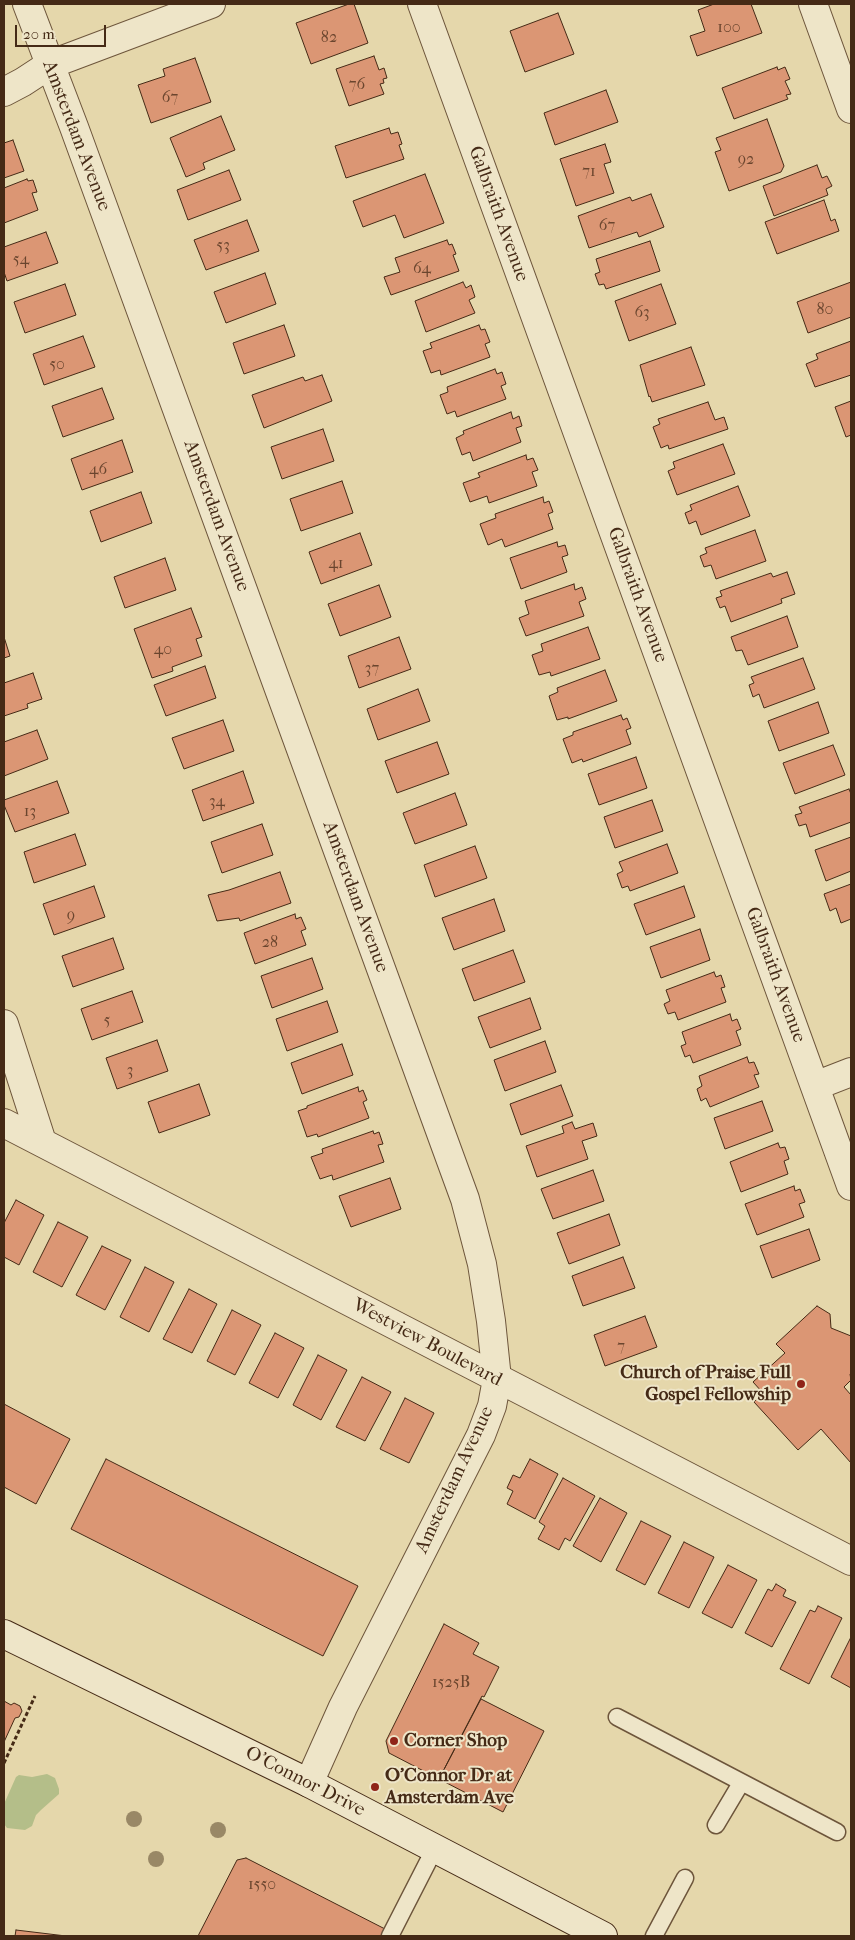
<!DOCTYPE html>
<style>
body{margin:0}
#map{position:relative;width:855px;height:1940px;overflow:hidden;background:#e5d7ab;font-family:"IM FELL French Canon",serif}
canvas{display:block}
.frame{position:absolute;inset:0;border:5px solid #452a16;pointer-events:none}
.scale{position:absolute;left:15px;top:25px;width:91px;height:22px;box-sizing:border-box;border:2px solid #452a16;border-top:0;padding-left:6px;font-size:15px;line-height:18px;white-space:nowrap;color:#452a16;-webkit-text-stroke:4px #eee5c8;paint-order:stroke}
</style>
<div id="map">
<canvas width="855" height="1940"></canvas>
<div class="frame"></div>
<div class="scale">20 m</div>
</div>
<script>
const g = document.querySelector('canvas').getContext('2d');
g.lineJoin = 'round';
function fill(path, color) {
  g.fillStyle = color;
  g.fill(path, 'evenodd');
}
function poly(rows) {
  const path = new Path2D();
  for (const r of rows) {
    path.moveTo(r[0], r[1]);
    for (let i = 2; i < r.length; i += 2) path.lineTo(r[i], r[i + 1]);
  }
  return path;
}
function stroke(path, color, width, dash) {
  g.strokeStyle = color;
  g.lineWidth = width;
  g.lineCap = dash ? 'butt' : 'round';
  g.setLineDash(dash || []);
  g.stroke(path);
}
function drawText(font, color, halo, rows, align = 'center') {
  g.font = font + ' "IM FELL French Canon",serif';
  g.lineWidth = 4;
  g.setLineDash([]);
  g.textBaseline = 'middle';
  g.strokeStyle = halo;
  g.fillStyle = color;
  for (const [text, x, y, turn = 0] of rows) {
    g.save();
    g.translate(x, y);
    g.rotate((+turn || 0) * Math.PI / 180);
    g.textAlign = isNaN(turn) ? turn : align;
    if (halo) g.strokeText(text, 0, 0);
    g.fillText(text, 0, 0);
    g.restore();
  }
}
fill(poly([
 [47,1774,55,1778,59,1789,59,1794,41,1810,36,1815,32,1826,25,1830,7,1828,4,1824,4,1804,16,1777,19,1775,32,1777]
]), '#b4be89');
const building = poly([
 [349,4,354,4,368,43,311,64,296,23,349,4],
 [714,4,751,4,762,33,697,56,690,36,705,31,698,10,714,4],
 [558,13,574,54,525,72,510,31,558,13],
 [374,56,379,70,384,68,387,78,383,79,384,83,380,84,384,94,349,106,336,69,374,56],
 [195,58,211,102,151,123,138,85,165,76,163,69,195,58],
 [777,67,778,70,785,67,790,79,785,81,791,94,786,95,788,99,734,119,722,88,777,67],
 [606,90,618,122,555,145,544,113,606,90],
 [221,116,235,150,203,163,205,169,186,177,170,138,221,116],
 [767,119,784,166,781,172,729,191,715,152,721,150,716,138,767,119],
 [389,128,391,134,398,132,402,144,399,145,404,159,346,178,335,146,389,128],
 [13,140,24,171,4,178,4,143,13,140],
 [605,144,611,162,604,164,614,193,576,206,560,159,605,144],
 [817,165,822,178,827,176,832,186,826,189,828,195,774,216,763,186,817,165],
 [229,170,241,200,188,220,177,190,229,170],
 [425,174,444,223,404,238,395,215,363,227,353,201,425,174],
 [27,179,28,181,33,180,37,192,32,193,38,210,4,223,4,188,27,179],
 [651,194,664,227,639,237,637,232,589,248,578,216,630,197,632,201,651,194],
 [824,200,831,221,835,219,839,231,777,254,765,222,824,200],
 [247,220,259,251,206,270,194,240,247,220],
 [46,232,58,263,7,281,4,272,4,247,46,232],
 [447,240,449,245,452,244,456,254,453,255,459,271,391,295,384,277,400,272,395,258,447,240],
 [650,241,660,271,606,289,604,284,599,285,595,274,600,272,596,259,650,241],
 [265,273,276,304,226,323,214,292,265,273],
 [463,282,466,288,471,285,475,297,469,300,475,313,426,332,415,301,463,282],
 [851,282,851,317,808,333,797,302,851,282],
 [65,284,76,315,25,333,14,302,65,284],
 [661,284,676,324,629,341,615,301,661,284],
 [284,325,295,356,244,374,233,343,284,325],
 [479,325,481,330,485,329,490,342,485,344,490,357,441,375,440,370,431,373,423,351,432,348,430,343,479,325],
 [83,336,95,367,44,385,33,354,83,336],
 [851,341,851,375,815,387,806,364,818,359,816,354,851,341],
 [691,347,705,385,652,402,650,396,649,397,640,365,691,347],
 [495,369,497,374,502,372,506,384,501,386,506,399,457,417,455,411,447,414,440,395,448,392,447,387,495,369],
 [322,375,332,401,264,428,252,395,303,377,305,381,322,375],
 [102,388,114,419,63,437,52,406,102,388],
 [851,401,851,435,846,437,835,407,851,401],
 [708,402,715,420,724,417,728,429,669,449,668,445,661,448,653,427,660,424,658,419,708,402],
 [511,412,513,419,519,416,522,426,516,428,521,442,473,461,470,452,462,455,456,438,464,434,463,431,511,412],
 [323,429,334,461,282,479,271,447,323,429],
 [122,440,133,472,82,490,71,459,122,440],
 [723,444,735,474,677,495,668,471,675,468,673,462,723,444],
 [526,455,527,460,533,458,538,470,532,472,537,486,489,503,487,496,470,502,463,483,480,477,478,473,526,455],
 [342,481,353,513,301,531,290,499,342,481],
 [738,486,750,516,701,535,696,521,689,524,685,513,692,510,690,505,738,486],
 [141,492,152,523,101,542,90,511,141,492],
 [543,497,544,503,549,501,553,512,548,514,553,529,505,547,502,539,488,545,480,524,496,518,495,514,543,497],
 [755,530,766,561,716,579,711,565,704,567,700,556,707,553,705,548,755,530],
 [360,533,372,565,321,584,309,552,360,533],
 [557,542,558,547,565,545,568,555,562,557,567,572,521,589,510,558,557,542],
 [165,558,176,590,125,608,114,577,165,558],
 [787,572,795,594,781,599,782,603,731,622,725,606,720,608,716,598,722,596,720,591,771,573,773,577,787,572],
 [574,584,575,590,582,587,586,599,579,602,584,616,526,636,519,618,529,614,525,601,574,584],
 [379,585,391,617,340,636,328,604,379,585],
 [191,608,202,637,196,639,202,656,172,667,173,671,152,678,134,629,191,608],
 [787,616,798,647,748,665,742,650,736,651,731,637,787,616],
 [588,627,600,659,551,676,550,672,539,675,532,655,543,651,541,644,588,627],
 [4,637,10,656,4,658,4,637],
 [399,637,411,669,359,688,348,656,399,637],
 [803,658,815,689,764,708,759,694,753,697,749,685,754,683,751,677,803,658],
 [205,666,216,698,166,716,154,685,205,666],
 [605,670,617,701,568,719,568,717,557,720,549,696,558,692,557,688,605,670],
 [33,673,42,699,27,704,28,708,4,716,4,683,33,673],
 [418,689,430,721,378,740,367,709,418,689],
 [818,702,829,733,779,751,768,721,818,702],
 [621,715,623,720,627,718,631,728,626,730,631,744,583,762,582,759,572,763,563,739,573,735,573,732,621,715],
 [223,720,234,751,184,769,172,738,223,720],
 [37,730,48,759,4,776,4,742,37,730],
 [437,742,449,774,397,793,385,761,437,742],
 [833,745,845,775,795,794,783,763,833,745],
 [636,757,647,788,599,805,588,774,636,757],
 [243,771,254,803,203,821,192,790,243,771],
 [57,781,69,813,15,832,4,805,4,800,57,781],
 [849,789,851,794,851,822,810,837,806,824,799,826,795,815,802,813,799,807,849,789],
 [455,793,467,825,415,844,403,813,455,793],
 [652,800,663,831,615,848,604,817,652,800],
 [262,824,273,855,222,873,211,842,262,824],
 [75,834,86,865,34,883,24,852,75,834],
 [851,837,851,871,826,881,815,850,851,837],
 [667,844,678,873,630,891,628,886,622,888,617,874,623,871,619,862,667,844],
 [475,846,487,878,435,897,424,865,475,846],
 [280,872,291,903,240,921,239,918,217,921,208,895,229,890,280,872],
 [851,884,851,919,841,923,836,908,830,911,824,894,851,884],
 [94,886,105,917,54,935,43,904,94,886],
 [684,886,695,917,646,935,634,904,684,886],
 [494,899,505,931,454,950,442,918,494,899],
 [295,914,296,919,301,917,306,929,301,931,306,945,255,964,244,933,295,914],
 [700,929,710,960,661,978,650,947,700,929],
 [113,938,124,969,73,987,62,956,113,938],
 [513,950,525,982,474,1001,462,969,513,950],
 [312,958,323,989,272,1008,261,976,312,958],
 [714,972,716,977,721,975,725,987,721,988,726,1002,678,1020,675,1012,668,1014,664,1004,670,1001,666,990,714,972],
 [132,991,143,1022,92,1040,81,1009,132,991],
 [530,998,541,1029,490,1048,478,1017,530,998],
 [327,1001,338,1032,287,1051,276,1019,327,1001],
 [730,1014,732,1021,737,1019,741,1029,736,1031,741,1045,693,1063,690,1055,685,1057,681,1046,686,1044,682,1032,730,1014],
 [157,1040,168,1071,117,1089,106,1058,157,1040],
 [545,1041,556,1072,505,1091,494,1060,545,1041],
 [342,1044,353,1075,302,1094,291,1063,342,1044],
 [747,1057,749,1063,754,1062,759,1074,754,1075,759,1087,710,1107,706,1098,701,1101,697,1089,702,1086,699,1076,747,1057],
 [199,1084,210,1115,159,1133,148,1102,199,1084],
 [561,1085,573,1116,521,1135,510,1104,561,1085],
 [358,1087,359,1092,363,1090,367,1100,363,1102,369,1118,318,1137,317,1134,307,1137,298,1111,307,1108,307,1106,358,1087],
 [762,1101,773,1131,725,1149,714,1118,762,1101],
 [572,1122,575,1129,593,1123,597,1136,582,1141,588,1159,537,1177,526,1146,564,1133,562,1126,572,1122],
 [373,1131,374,1134,379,1132,383,1144,378,1145,384,1162,333,1180,332,1175,320,1179,311,1157,323,1153,322,1149,373,1131],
 [778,1143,780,1148,785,1147,789,1159,784,1161,788,1174,741,1192,730,1162,778,1143],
 [593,1170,604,1201,553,1219,541,1189,593,1170],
 [390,1178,401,1209,351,1227,339,1196,390,1178],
 [794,1186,795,1191,800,1189,805,1202,799,1204,804,1217,757,1235,745,1204,794,1186],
 [16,1200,44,1215,19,1265,4,1257,4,1223,16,1200],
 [609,1214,620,1245,569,1264,557,1233,609,1214],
 [58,1222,88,1237,62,1287,33,1272,58,1222],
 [809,1229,820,1260,772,1278,760,1246,809,1229],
 [102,1246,131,1260,105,1310,76,1295,102,1246],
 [623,1257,635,1288,583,1306,572,1276,623,1257],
 [145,1267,174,1282,149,1332,120,1317,145,1267],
 [189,1289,217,1304,192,1353,163,1339,189,1289],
 [817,1306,830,1314,831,1328,851,1336,851,1373,850,1374,851,1380,844,1387,851,1395,851,1463,821,1429,798,1450,754,1402,763,1393,753,1382,785,1353,776,1344,817,1306],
 [232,1310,261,1325,235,1375,207,1361,232,1310],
 [645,1316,657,1347,605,1366,594,1335,645,1316],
 [275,1333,304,1348,278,1398,249,1383,275,1333],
 [318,1355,347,1370,321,1420,293,1405,318,1355],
 [362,1377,391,1392,365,1441,336,1427,362,1377],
 [405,1398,434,1413,409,1463,380,1449,405,1398],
 [4,1404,70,1439,36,1504,4,1487,4,1404],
 [106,1459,358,1586,323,1656,71,1529,106,1459],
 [530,1459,558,1474,535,1519,507,1504,513,1491,507,1488,513,1475,520,1478,530,1459],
 [563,1478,595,1496,570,1541,565,1538,559,1550,538,1539,545,1526,539,1522,563,1478],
 [600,1498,627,1513,601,1562,573,1546,600,1498],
 [641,1521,671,1536,645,1585,616,1570,641,1521],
 [684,1542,714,1557,689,1608,658,1593,684,1542],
 [728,1565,757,1580,732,1628,702,1613,728,1565],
 [776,1584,786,1590,783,1596,796,1602,772,1647,745,1633,768,1589,772,1591,776,1584],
 [818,1606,842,1618,809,1684,780,1669,810,1610,815,1612,818,1606],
 [444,1624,479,1643,473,1654,499,1667,484,1697,482,1696,439,1779,389,1753,386,1741,444,1624],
 [851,1637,851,1688,831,1677,851,1637],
 [481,1699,544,1731,503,1812,439,1779,481,1699],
 [4,1701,11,1705,14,1703,20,1706,22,1711,19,1717,15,1718,4,1742,4,1701],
 [246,1858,387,1930,384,1936,198,1936,237,1860,246,1858],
 [16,1930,66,1936,15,1936,16,1930]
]);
fill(building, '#db9674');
stroke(building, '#452a16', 1);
const lane = poly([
 [617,1717,837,1832],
 [716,1825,741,1783],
 [390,1936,435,1848],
 [654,1936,685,1878]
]);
const street = poly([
 [27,4,74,127,465,1199,482,1264,491,1321,497,1379,492,1406,481,1435,343,1707,309,1783],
 [422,4,851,1186],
 [813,4,851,109],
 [4,92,23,82,49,65,211,4],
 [4,1024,42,1142],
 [815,1086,851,1072],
 [4,1123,851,1561]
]);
const secondary = poly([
 [4,1634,309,1783,603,1936]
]);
stroke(lane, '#6d553b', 19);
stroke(street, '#6d553b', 30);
stroke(secondary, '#452a16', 30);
stroke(poly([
 [4,1763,35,1696]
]), '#452a16', 3, [4, 2.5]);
stroke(lane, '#eee5c8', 16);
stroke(street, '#eee5c8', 28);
stroke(secondary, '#eee5c8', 28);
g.fillStyle = '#986';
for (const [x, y] of [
 [134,1819],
 [218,1830],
 [156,1859]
]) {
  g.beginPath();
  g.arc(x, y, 8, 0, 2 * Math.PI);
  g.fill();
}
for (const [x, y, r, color] of [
 [801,1384,5,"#8f2418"],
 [394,1741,5,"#8f2418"],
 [375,1787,5,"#8f2418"]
]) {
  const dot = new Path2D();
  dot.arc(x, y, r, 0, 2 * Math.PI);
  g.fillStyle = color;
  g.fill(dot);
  stroke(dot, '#eee5c8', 2);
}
drawText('16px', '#6a452e', null, [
 ["100",729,28],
 ["82",329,38],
 ["76",357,85],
 ["67",170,98],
 ["92",746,160],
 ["71",589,172],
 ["67",607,226],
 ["53",223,246],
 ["54",21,260],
 ["64",422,269],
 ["80",825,310],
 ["63",642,313],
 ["50",57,365],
 ["46",98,470],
 ["41",336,564],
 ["40",163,650],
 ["37",372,669],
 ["34",217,802],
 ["13",30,812],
 ["9",71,916],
 ["28",270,943],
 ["5",107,1021],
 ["3",130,1071],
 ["7",621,1347],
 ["1525B",451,1683],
 ["1550",262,1885]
]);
drawText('19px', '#452a16', '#eee5c8', [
 ["Amsterdam Avenue",76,136,69],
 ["Galbraith Avenue",498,214,70],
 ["Amsterdam Avenue",216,516,70],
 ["Galbraith Avenue",637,595,70],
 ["Amsterdam Avenue",355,897,70],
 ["Galbraith Avenue",775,975,70],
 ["Westview Boulevard",427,1343,28],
 ["Amsterdam Avenue",455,1480,-65],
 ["O'Connor Drive",305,1782,27]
]);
drawText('bold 19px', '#452a16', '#eee5c8', [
 ["Church of Praise Full",791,1373,"right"],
 ["Gospel Fellowship",791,1395,"right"],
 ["Corner Shop",404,1741],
 ["O'Connor Dr at",385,1776],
 ["Amsterdam Ave",385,1798]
], 'left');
</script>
